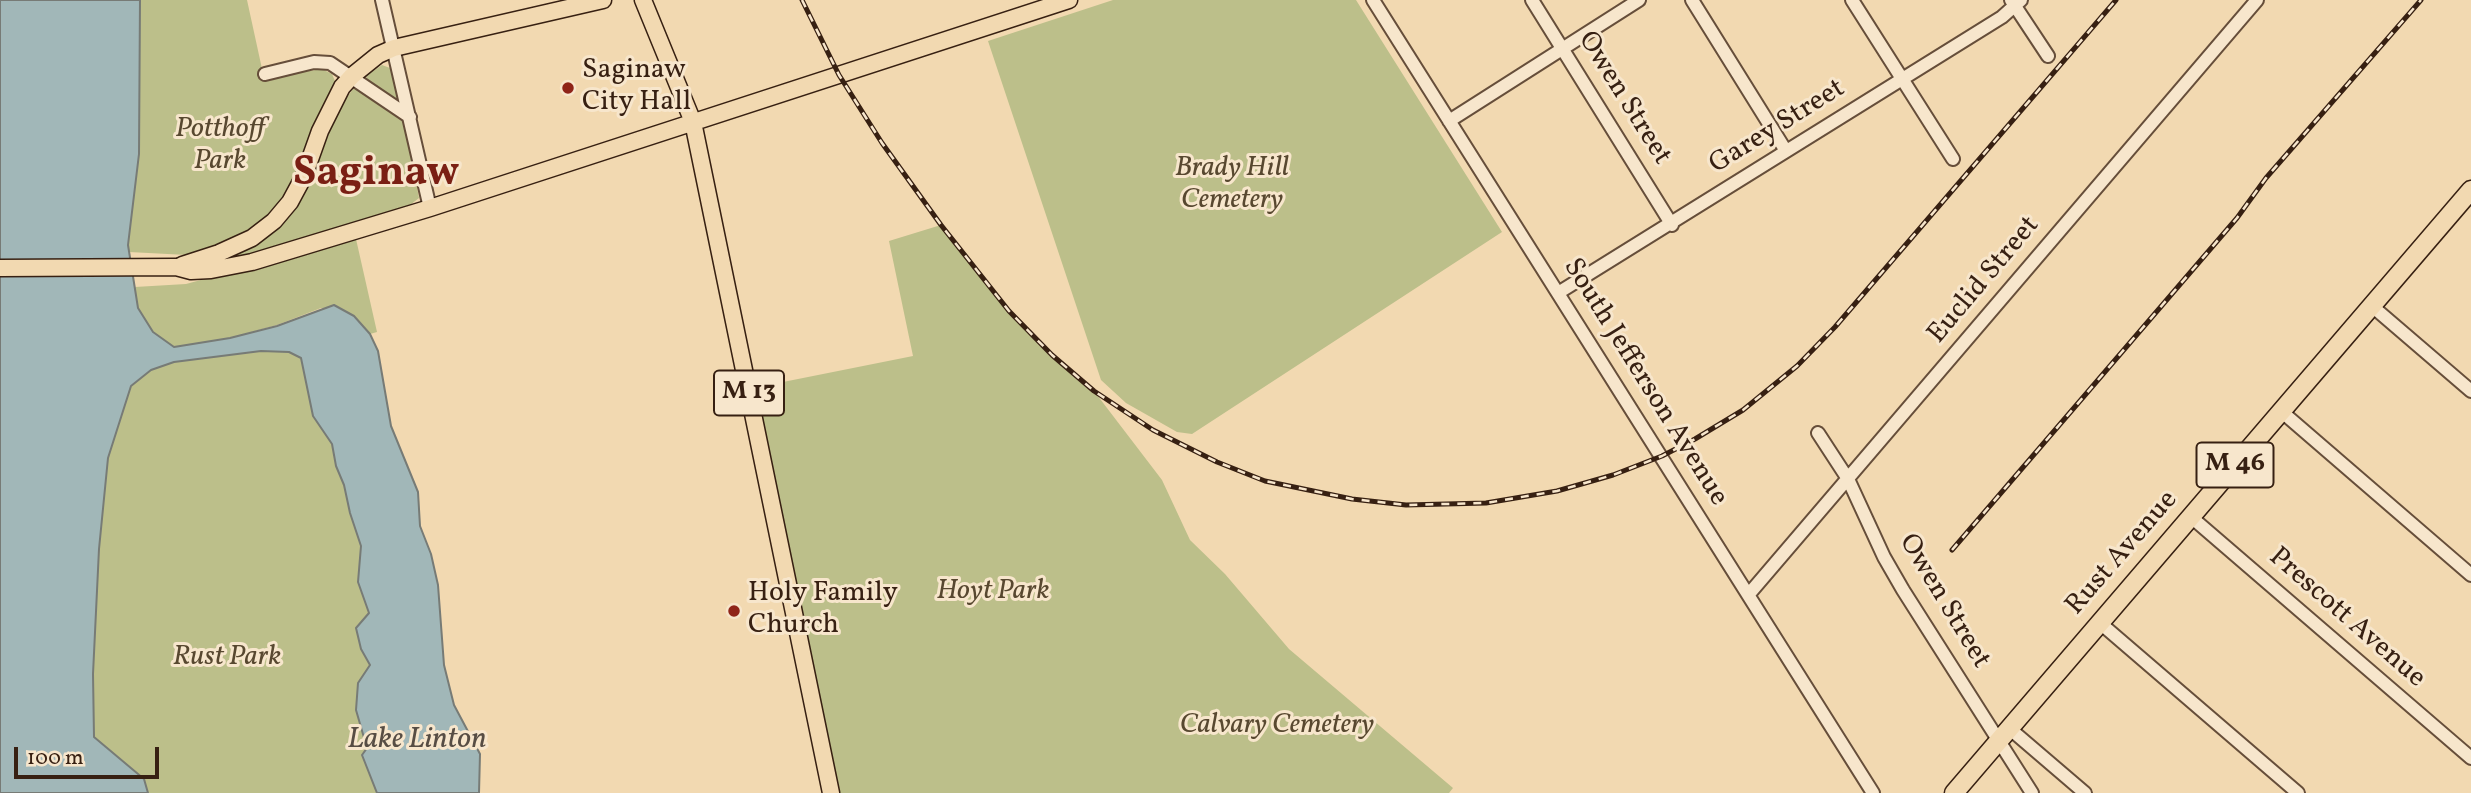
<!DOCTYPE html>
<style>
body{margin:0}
#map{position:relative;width:2471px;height:793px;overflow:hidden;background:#f2d9b1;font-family:Vollkorn,serif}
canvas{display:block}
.scale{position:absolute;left:14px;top:747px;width:145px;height:32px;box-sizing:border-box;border:4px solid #372012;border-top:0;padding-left:9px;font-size:21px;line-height:24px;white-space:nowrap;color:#372012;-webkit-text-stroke:5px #f7e6cc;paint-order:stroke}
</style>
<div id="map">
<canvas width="2471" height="793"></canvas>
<div class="scale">100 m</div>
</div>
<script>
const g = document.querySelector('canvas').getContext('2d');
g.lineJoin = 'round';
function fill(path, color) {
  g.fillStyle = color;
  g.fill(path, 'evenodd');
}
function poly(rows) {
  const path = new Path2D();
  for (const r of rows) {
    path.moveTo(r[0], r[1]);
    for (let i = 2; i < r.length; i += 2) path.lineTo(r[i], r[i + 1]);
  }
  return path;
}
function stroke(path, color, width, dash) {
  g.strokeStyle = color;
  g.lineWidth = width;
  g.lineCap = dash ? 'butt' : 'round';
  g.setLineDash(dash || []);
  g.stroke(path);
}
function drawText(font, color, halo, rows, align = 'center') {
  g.font = font + ' Vollkorn,serif';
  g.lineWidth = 6;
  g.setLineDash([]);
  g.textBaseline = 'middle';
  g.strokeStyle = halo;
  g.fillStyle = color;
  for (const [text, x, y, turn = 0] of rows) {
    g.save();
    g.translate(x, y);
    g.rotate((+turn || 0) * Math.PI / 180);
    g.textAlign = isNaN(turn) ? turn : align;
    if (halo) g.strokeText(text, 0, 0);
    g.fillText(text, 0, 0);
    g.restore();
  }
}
fill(poly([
 [140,0,247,0,264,78,322,69,332,74,337,86,294,182,273,214,241,238,187,255,129,252,128,245,139,154],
 [1113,0,1356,0,1502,232,1192,434,1177,432,1126,403,1101,380,988,41],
 [382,65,390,68,392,72,400,102,367,81,366,76],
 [353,89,361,89,404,119,419,198,410,205,235,261,209,263,230,257,258,242,310,178,335,114],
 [941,225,1009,311,1052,354,1094,391,1162,480,1190,540,1225,574,1289,649,1453,788,1449,793,831,793,748,389,913,356,889,241],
 [353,239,356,239,377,332,370,334,354,316,321,308,277,325,230,338,174,347,153,332,138,308,135,287,186,284],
 [261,351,289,352,301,358,313,416,332,444,336,466,344,485,350,513,361,546,358,582,369,613,361,649,370,665,358,683,368,748,362,755,377,793,148,793,144,779,94,737,93,674,99,549,108,458,131,386,151,370,174,362]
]), '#bcbf8a');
const water = poly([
 [0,0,140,0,139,154,128,245,138,308,153,332,174,347,230,338,277,326,334,305,354,316,370,334,378,351,391,426,418,492,420,526,431,554,438,585,444,665,454,705,480,754,479,793,377,793,362,755,367,748,356,710,358,683,370,665,361,649,356,628,369,613,358,582,361,546,350,513,344,485,336,466,332,444,313,416,301,358,289,352,261,351,174,362,151,370,131,386,108,458,99,549,93,674,94,737,144,779,148,793,0,793,0,0]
]);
fill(water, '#a1b7b8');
stroke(water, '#777b76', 2);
const minor = poly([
 [382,0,430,208],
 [1373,0,1873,793],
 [1532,0,1672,225],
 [1692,0,1786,151],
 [1852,0,1953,159],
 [2011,0,2048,56],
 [265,74,314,62,330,63,410,117],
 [1449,121,1639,0],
 [1558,293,2002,17,2021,0],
 [2372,306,2471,391],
 [2281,411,2471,575],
 [1818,433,1848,479,1884,557,1903,590,2032,793],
 [2190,516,2471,758],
 [1749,594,2257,0],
 [2099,622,2298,793],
 [2009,728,2085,793]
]);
const major = poly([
 [643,0,693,122,831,793],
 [182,265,219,253,252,238,274,221,290,202,304,176,320,131,342,87,352,76,378,55,394,48,603,0],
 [0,268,176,267,191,271,211,270,252,262,430,208,1069,0]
]);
const highway = poly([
 [1954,793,2471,190]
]);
stroke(minor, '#664e3a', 16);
stroke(major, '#372012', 19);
stroke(highway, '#372012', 21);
stroke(minor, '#f7e6cc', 12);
stroke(major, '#f2d9b1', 16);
stroke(highway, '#f2d9b1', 18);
const rail = poly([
 [802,0,839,75,882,143,941,225,1009,311,1052,355,1094,391,1153,430,1217,462,1265,481,1352,499,1406,505,1486,503,1557,491,1613,475,1662,456,1695,439,1743,410,1797,366,1835,327,2116,0],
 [1952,550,2237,218,2266,178,2421,0]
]);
stroke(rail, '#372012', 5);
stroke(rail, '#f7e6cc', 2.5, [8]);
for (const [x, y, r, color] of [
 [568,88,7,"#8f2418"],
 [734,611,7,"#8f2418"]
]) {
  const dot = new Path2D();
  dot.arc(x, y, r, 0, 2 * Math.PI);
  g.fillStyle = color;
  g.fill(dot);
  stroke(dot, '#f7e6cc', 2.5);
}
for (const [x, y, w] of [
 [749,393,70],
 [2235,465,77]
]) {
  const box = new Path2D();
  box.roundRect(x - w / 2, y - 22.5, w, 45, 5);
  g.fillStyle = '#f7e6cc';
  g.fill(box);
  stroke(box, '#372012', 2);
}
drawText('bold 26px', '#372012', null, [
 ["M 13",749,393],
 ["M 46",2235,465]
]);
drawText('28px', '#372012', '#f7e6cc', [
 ["Saginaw",582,72],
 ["City Hall",582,104],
 ["Holy Family",748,595],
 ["Church",748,627]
], 'left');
drawText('28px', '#372012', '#f7e6cc', [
 ["Owen Street",1623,99,58],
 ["Garey Street",1778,128,-32],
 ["Euclid Street",1985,281,-50],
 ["South Jefferson Avenue",1644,383,58],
 ["Rust Avenue",2123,554,-49],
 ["Owen Street",1943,602,59],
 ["Prescott Avenue",2346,619,41]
]);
drawText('italic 28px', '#584830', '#f7e6cc', [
 ["Potthoff",220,131],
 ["Park",220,163],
 ["Brady Hill",1232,170],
 ["Cemetery",1232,202],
 ["Hoyt Park",993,593],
 ["Rust Park",227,659],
 ["Calvary Cemetery",1277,727]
]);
drawText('italic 30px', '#574d44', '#f7e6cc', [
 ["Lake Linton",417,741]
]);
drawText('bold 42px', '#7a1f14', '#f7e6cc', [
 ["Saginaw",376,176]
]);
</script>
